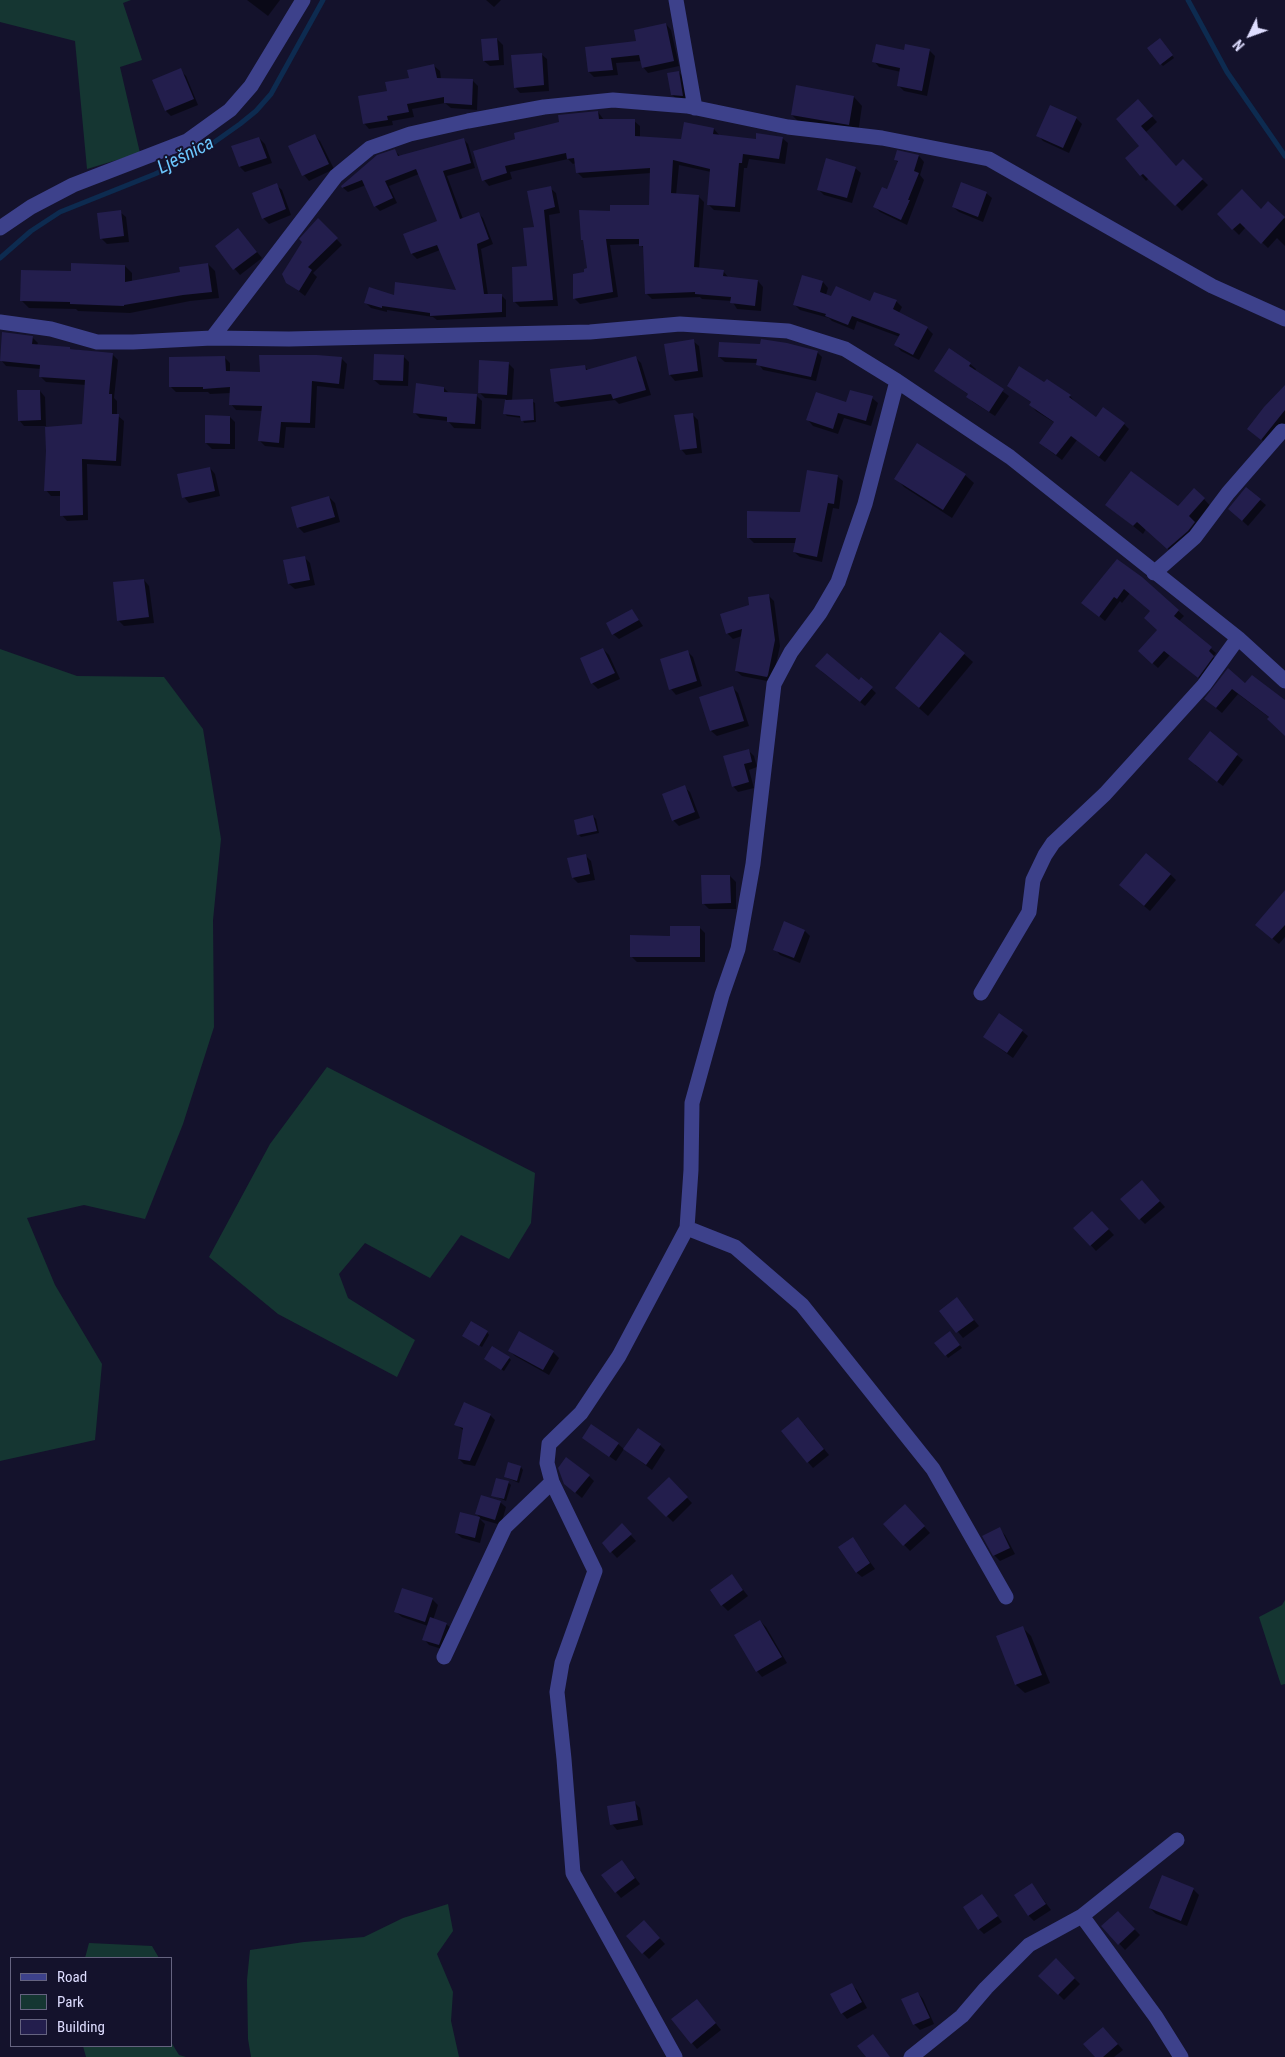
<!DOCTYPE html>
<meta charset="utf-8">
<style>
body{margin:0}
#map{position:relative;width:1285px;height:2057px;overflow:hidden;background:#14122c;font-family:"Roboto Condensed",sans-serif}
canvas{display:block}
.legend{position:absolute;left:10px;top:1957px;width:162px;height:90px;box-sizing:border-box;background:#14122c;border:1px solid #656380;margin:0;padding:6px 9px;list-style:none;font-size:15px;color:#deddff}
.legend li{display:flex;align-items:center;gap:10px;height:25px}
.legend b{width:25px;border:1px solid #656380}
.north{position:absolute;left:1225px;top:10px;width:50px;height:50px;-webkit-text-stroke:4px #14122c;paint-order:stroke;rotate:228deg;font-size:14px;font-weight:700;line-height:20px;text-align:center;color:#deddff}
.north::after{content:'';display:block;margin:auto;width:18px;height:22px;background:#deddff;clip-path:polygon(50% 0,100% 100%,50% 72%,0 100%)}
</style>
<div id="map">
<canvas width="1285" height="2057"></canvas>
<ul class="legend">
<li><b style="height:6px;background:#3d418b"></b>Road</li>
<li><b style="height:14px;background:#153632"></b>Park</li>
<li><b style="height:14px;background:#231e4d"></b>Building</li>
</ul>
<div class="north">N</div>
</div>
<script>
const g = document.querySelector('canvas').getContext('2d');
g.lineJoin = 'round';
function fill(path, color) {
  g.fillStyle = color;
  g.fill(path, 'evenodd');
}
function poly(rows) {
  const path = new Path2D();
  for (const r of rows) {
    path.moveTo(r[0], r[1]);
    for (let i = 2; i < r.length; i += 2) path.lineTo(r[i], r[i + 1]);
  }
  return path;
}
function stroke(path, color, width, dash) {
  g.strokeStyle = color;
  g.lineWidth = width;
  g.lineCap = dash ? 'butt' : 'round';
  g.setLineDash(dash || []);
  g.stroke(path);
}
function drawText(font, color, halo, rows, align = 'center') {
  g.font = font + ' "Roboto Condensed",sans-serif';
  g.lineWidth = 4;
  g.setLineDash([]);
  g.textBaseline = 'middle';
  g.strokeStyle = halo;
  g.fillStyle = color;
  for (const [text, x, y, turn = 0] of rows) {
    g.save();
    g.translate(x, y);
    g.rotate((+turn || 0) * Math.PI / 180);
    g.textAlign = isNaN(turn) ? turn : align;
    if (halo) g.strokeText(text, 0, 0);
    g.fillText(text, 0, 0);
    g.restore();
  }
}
fill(poly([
 [0,0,131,0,123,3,142,60,120,67,140,153,87,169,75,41,0,22],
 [0,649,77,676,164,677,203,729,221,839,213,920,214,1027,183,1124,145,1219,84,1205,27,1218,55,1285,102,1364,95,1440,0,1461],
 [327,1067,535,1173,531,1223,509,1259,461,1235,430,1278,365,1243,339,1274,348,1298,415,1340,397,1377,278,1314,209,1257,270,1144],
 [1285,1600,1285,1684,1281,1685,1259,1617,1282,1605],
 [448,1904,453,1931,437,1954,453,1992,451,2021,459,2057,251,2057,248,2039,247,1980,250,1950,304,1942,364,1937,403,1918],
 [89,1943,152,1946,159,1958,85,1958],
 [171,2042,179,2055,186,2057,86,2057,83,2046,171,2046]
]), '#153632');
fill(poly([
 [247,0,280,0,268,16],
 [486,0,501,0,494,7],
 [666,24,671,30,679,66,648,73,643,67,642,61,616,63,618,75,594,77,589,72,586,48,638,42],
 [497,39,503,45,504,65,490,66,484,61],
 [1162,42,1174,58,1163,66,1161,64],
 [929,50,935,56,927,96,904,91,898,85,901,72,879,67,874,61,905,51],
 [541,54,547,59,549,91,520,93,515,87],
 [434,66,440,71,441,79,473,81,478,86,477,110,451,108,445,103,412,109,414,117,392,121,393,125,369,129,364,123,411,79],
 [180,70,186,76,198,105,171,116,166,111],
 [679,72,684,78,688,101,678,100,672,95],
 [854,97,862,106,858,133,801,124,792,115],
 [1143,106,1157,122,1146,132,1176,168,1183,161,1208,185,1182,211,1149,178,1146,181,1141,175,1141,146,1117,120],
 [598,112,604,120,634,121,640,126,640,137,682,140,685,123,714,129,720,136,757,140,782,138,788,143,785,164,749,159,747,168,744,168,740,212,714,210,708,204,711,172,679,165,676,195,698,196,704,202,699,269,723,271,729,278,758,281,763,287,761,311,737,309,732,301,702,299,700,297,652,299,646,293,645,250,640,244,610,245,618,297,580,304,574,298,588,270,585,241,611,212,650,206,651,173,583,178,577,172,576,163,573,164,568,159,510,172,512,179,489,186,484,180,475,152],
 [1076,118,1082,124,1069,153,1043,141,1038,135],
 [314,135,320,141,334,169,309,181,304,175,290,147],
 [259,138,265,144,272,163,245,172,240,167,233,147],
 [464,140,468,144,475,168,447,176,463,219,478,213,483,218,493,244,481,249,488,295,501,295,506,300,506,317,437,320,433,317,387,310,387,312,371,308,366,303,395,296,458,292,440,250,417,259,412,254,405,235,439,222,419,174,389,186,397,203,380,211,375,206,366,185,348,192,342,187,395,151,400,156],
 [898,152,919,156,924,162,920,175,924,180,907,225,880,212,874,206,887,191,899,163,895,160],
 [855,168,861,173,852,203,824,195,818,189],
 [276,185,282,190,291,215,269,224,263,218],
 [550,188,556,193,560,213,549,215,558,306,520,307,514,301,528,268,536,228],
 [986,193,992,198,983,222,959,212,953,207],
 [1268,203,1285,219,1285,246,1277,238,1268,248,1246,227,1239,235,1218,214,1261,211],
 [120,212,126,217,129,242,107,244,101,238],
 [318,219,342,245,313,273,317,277,305,296,287,282],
 [238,229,262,258,240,275,216,247],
 [208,264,215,271,219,298,190,301,130,313,78,311,76,309,29,308,22,301,72,272,125,266,132,273,132,282,181,273],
 [823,282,828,288,826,295,832,297,871,302,896,301,902,307,899,313,927,328,933,334,919,360,901,351,896,345,900,337,857,321,854,330,832,321,829,318,800,310,794,304],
 [32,337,38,343,37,345,112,354,118,360,114,398,117,401,117,415,124,421,121,466,87,464,88,520,67,521,62,515,61,496,51,496,46,490,83,426,86,385,46,382,41,377,41,369,6,366,1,360],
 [693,341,699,346,703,377,675,381,670,375],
 [817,352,822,357,816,381,763,370,758,363,725,362,719,357],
 [403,356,409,362,408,386,380,385,374,380],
 [224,357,230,363,230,372,261,374,341,358,347,364,344,389,317,386,315,428,286,427,284,448,265,446,259,440,262,411,236,410,231,404,231,393,210,394,208,392,176,392,170,386],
 [635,357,641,363,651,395,619,404,615,400,561,407,555,402,584,366,589,371],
 [508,363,514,369,512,401,532,401,535,403,536,422,524,423,522,418,507,416,505,414,506,399,485,398,480,393],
 [970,364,976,369,975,371,1009,396,995,416,973,402,968,397,969,395,936,371],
 [1044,384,1070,396,1075,402,1096,418,1124,424,1129,429,1105,462,1077,440,1062,460,1046,448,1055,423,1036,411,1031,405,1032,403,1008,386],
 [1285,387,1285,423,1268,445,1249,429],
 [444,388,450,394,476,395,482,401,481,429,454,428,448,421,420,418,414,412],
 [40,391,45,397,46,426,24,426,19,420],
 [872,398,878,403,871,426,844,418,838,434,813,426,808,420,847,404],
 [692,414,698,420,702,453,686,455,681,449],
 [230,417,235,422,235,449,212,449,206,443],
 [210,468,215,474,220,496,189,503,184,497],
 [965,475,974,483,952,518,904,487,896,478],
 [837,476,843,481,839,509,833,508,822,562,800,557,794,552,796,543,754,543,748,537,801,513],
 [329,497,335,503,340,522,304,533,298,527],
 [1204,499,1212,508,1177,557,1146,529,1143,534,1107,505,1178,508],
 [1260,500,1266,505,1248,526,1235,514],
 [304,557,310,563,315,585,295,589,289,584],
 [1141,578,1184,616,1179,621,1216,653,1213,657,1218,661,1203,682,1170,655,1158,668,1145,656,1159,630,1151,611,1130,593,1122,603,1120,601,1105,621,1088,607],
 [144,580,149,586,154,623,124,626,118,620],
 [769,596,774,601,780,646,772,682,742,676,736,671,742,636,733,639,727,633],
 [632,610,643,626,619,639,613,634],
 [603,649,609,655,620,679,598,689,592,683],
 [687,651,693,657,702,686,676,695,671,689],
 [964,654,973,662,928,716,896,688],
 [1228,670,1246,684,1285,702,1285,735,1270,718,1238,694,1222,713,1211,704],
 [821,671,859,681,861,679,876,693,865,706],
 [733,688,738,693,749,726,717,736,711,731],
 [1210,733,1243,760,1223,786,1195,765],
 [748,750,754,756,757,767,749,770,754,788,738,792,733,786],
 [684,787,690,792,700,818,679,826,673,820],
 [593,816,596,819,599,833,581,837,579,835],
 [585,855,591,861,595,880,578,883,573,878],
 [1170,874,1176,880,1150,911,1126,891],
 [730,876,736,882,736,909,709,909,703,903],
 [1285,906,1285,937,1279,944,1262,930],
 [699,927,705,933,705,962,637,962,631,956,671,937],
 [805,931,810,936,800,963,780,955,775,949],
 [1022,1031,1028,1036,1013,1058,984,1037],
 [1147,1187,1165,1207,1145,1224,1140,1219],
 [1092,1212,1114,1235,1096,1251,1075,1228],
 [957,1299,979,1326,963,1338,941,1311],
 [487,1332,489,1335,482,1347,466,1338],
 [952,1335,962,1348,948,1358,946,1355],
 [510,1351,553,1352,559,1358,549,1375,515,1356],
 [509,1358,511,1360,504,1371,488,1361],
 [490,1415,495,1420,475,1466,464,1464,459,1459,464,1431,456,1424],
 [804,1424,829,1455,813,1468,808,1462],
 [583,1438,618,1444,624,1449,616,1461],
 [660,1445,665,1450,652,1470,624,1449],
 [521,1467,523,1470,519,1483,505,1477],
 [589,1476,594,1481,582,1498,565,1484],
 [669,1479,692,1503,673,1522,649,1498],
 [509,1483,511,1485,506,1501,492,1495],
 [500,1502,506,1507,501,1525,480,1519,485,1524,480,1543,462,1538,456,1533,461,1514,481,1519,477,1514],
 [910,1511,930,1533,910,1551,884,1524],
 [999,1529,1005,1535,1015,1554,1000,1561,994,1555],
 [627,1531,636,1541,617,1558,603,1543],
 [858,1545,875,1569,862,1577,856,1572],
 [737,1582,748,1596,728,1611,722,1605],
 [432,1599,438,1605,433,1620,446,1624,452,1629,445,1650,429,1645,424,1639,428,1626,402,1617,396,1612],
 [760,1621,766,1627,787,1663,762,1677,757,1671],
 [1022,1627,1031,1636,1050,1683,1025,1693,1016,1685],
 [634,1802,640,1808,643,1825,617,1830,612,1824],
 [627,1867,640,1884,621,1898,616,1892],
 [1163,1877,1194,1890,1199,1895,1187,1926,1156,1914,1150,1908],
 [1032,1884,1051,1910,1034,1921,1028,1915],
 [982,1895,1002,1922,984,1934,979,1929],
 [1118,1912,1140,1935,1125,1950,1103,1926],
 [649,1927,665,1944,649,1959,643,1953],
 [1056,1960,1080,1984,1064,2000,1040,1976],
 [851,1984,857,1990,867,2008,847,2019,842,2013],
 [918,1993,923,1999,934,2024,920,2030,914,2024],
 [702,2006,721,2030,697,2049,673,2020],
 [1109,2034,1123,2050,1114,2057,1097,2057]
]), '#0007');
stroke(poly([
 [1188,0,1227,72,1285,156],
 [0,258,31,231,60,212,155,174,199,153,240,124,256,111,271,94,323,0]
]), '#0d2b50', 5);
fill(poly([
 [666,23,674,61,642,68,639,55,611,58,613,70,588,72,585,47,636,41,634,30],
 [497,38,499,60,483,61,481,39],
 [1160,38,1173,55,1160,65,1147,48],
 [876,44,904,50,905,44,930,49,922,91,897,86,900,68,872,62],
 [542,53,544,85,514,88,511,55],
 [434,64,437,78,473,79,472,105,444,103,444,97,407,104,409,112,387,116,388,120,363,124,358,96,387,91,385,82,409,78,407,70],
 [181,68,194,99,165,111,152,80],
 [679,71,683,96,671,95,667,73],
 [796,85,854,96,849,125,791,115],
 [1138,99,1153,116,1141,126,1176,166,1183,159,1203,179,1175,206,1143,174,1140,176,1125,158,1139,146,1116,119],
 [1050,105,1077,117,1063,148,1036,136],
 [598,111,599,119,635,119,635,136,681,139,684,122,714,128,713,134,756,139,756,133,783,137,779,159,743,154,742,163,739,163,735,207,707,205,710,169,673,160,671,193,699,195,694,267,724,270,723,276,758,280,755,306,730,303,731,297,695,294,695,292,645,294,643,246,639,246,639,239,606,239,613,292,573,299,573,274,584,272,584,269,587,268,583,240,581,240,579,210,610,211,610,205,649,205,650,168,576,173,574,158,567,159,566,153,505,166,507,173,482,181,473,151,515,139,514,133,559,122,558,115],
 [315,134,329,164,302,176,288,146],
 [259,137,267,158,239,167,231,146],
 [464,138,471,163,443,171,460,219,479,212,489,239,477,244,484,294,502,294,502,312,430,316,430,313,382,306,382,308,364,303,369,287,394,295,395,282,456,290,437,245,411,254,403,234,437,221,416,169,385,181,393,198,374,207,362,180,342,188,341,186,377,155,395,149,398,156],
 [897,150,919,155,914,171,919,173,908,200,910,200,901,220,873,207,882,187,887,189,898,161,894,160],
 [826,158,856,167,847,198,817,190],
 [961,182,987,192,978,217,952,207],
 [277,183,286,209,262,219,252,193],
 [551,186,555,207,544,210,553,300,513,302,512,267,527,266,523,228,534,227,527,191],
 [1242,189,1261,209,1268,201,1285,217,1261,244,1240,223,1232,230,1217,214],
 [121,210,124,236,100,239,97,213],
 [318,218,338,238,308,267,312,270,299,291,286,283,282,274,302,242,299,239],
 [238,228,257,252,233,270,215,246],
 [71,263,125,265,125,282,180,272,179,267,208,263,212,292,183,295,124,305,124,306,70,304,70,302,20,301,21,270,71,271],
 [802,275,823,281,820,292,831,296,836,286,870,301,874,292,897,300,893,309,928,327,913,355,894,345,900,334,852,316,848,325,825,316,826,314,793,305],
 [2,332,33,336,32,344,70,347,70,349,113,353,109,394,112,394,112,414,119,414,116,461,82,459,83,515,60,516,60,491,44,491,46,451,45,427,82,424,85,380,39,377,40,365,0,361],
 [694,339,698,371,669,375,664,344],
 [761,339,787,343,818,351,811,377,756,365,757,359,718,357,719,342,760,344],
 [949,348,971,363,969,366,1004,389,989,412,966,397,968,394,934,371],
 [374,354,404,355,403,381,373,380],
 [259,355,317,355,342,357,339,384,312,381,310,423,281,422,279,443,258,441,262,406,229,405,230,387,203,389,203,387,169,387,169,357,225,356,226,371,260,372],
 [636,356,646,390,613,399,611,394,554,402,550,369,585,365,586,370],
 [479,360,509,362,507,395,478,393],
 [1019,366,1044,382,1047,379,1071,395,1069,397,1096,417,1103,407,1125,423,1099,457,1071,436,1056,455,1039,443,1054,422,1029,405,1031,402,1007,386],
 [416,383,444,387,444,392,477,394,475,424,447,422,447,417,413,413],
 [1285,385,1285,410,1261,440,1247,429,1264,407],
 [17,390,40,390,41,420,18,421],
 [850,390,873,396,866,421,838,413,833,429,806,420,816,392,846,402],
 [533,399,534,420,521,421,520,416,503,414,505,400],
 [693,413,697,448,680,450,674,415],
 [205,415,230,416,230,444,205,443],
 [917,443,966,474,943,510,894,479],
 [210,467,215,491,182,498,177,474],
 [807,470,838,475,834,504,828,503,817,557,793,552,796,538,747,538,747,511,800,512],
 [1131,471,1178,506,1194,488,1205,498,1189,516,1195,522,1188,531,1167,549,1137,522,1133,526,1105,505],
 [1246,487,1261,499,1242,521,1228,509],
 [329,496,335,517,297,528,291,507],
 [305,556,310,580,288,584,283,560],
 [1117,559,1142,577,1179,610,1174,616,1212,647,1209,651,1214,656,1198,678,1164,651,1152,664,1138,651,1157,630,1144,618,1150,611,1124,589,1117,599,1114,597,1099,617,1081,603],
 [144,579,149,617,117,621,113,582],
 [769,594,775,640,768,675,767,677,735,671,742,629,726,634,720,614,749,605,748,597],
 [632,609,639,620,612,635,606,623],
 [940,632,965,653,919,708,895,688],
 [603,648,615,673,591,684,580,658],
 [688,650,697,681,669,690,660,659],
 [827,653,859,680,861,677,873,687,860,702,815,666],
 [1228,668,1245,683,1252,675,1285,700,1285,736,1267,719,1269,717,1232,689,1216,708,1204,699],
 [733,686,744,721,710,731,699,697],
 [1210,731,1238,754,1217,782,1188,759],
 [749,749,752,762,744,764,749,782,732,787,723,756],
 [685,785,695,812,672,821,662,794],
 [593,815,597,831,577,835,574,820],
 [1146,853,1171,874,1144,906,1119,885],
 [586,854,590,874,572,878,567,858],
 [701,875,730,875,731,903,702,904],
 [1285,890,1285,925,1272,939,1255,925],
 [784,921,805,930,794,958,773,950],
 [670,926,700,926,700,957,630,957,630,935,670,936],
 [999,1013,1023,1030,1007,1053,983,1037],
 [1142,1180,1160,1201,1139,1220,1120,1199],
 [1092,1211,1109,1229,1090,1246,1073,1228],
 [957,1297,974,1320,956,1333,939,1311],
 [471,1321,488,1331,479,1346,462,1336],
 [519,1331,554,1351,543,1370,508,1351],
 [950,1331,960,1345,945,1356,934,1343],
 [492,1346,510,1357,501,1370,484,1359],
 [464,1402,491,1414,470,1461,458,1459,463,1428,454,1425],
 [798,1417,824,1449,807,1463,781,1431],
 [591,1424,619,1443,609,1457,582,1438],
 [638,1428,661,1444,646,1465,623,1449],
 [566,1457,590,1475,575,1493,564,1484,558,1468],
 [508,1462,521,1466,517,1481,504,1477],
 [669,1477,688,1497,666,1517,647,1498],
 [496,1478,509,1481,504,1499,491,1496],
 [481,1495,501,1501,495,1520,475,1514],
 [905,1504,925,1526,903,1546,883,1524],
 [460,1512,480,1517,475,1538,455,1533],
 [622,1523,632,1534,610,1553,602,1543],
 [1000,1527,1010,1548,993,1556,982,1536],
 [853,1537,870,1563,856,1573,838,1547],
 [732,1574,743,1590,721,1606,710,1590],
 [402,1588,433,1598,425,1622,394,1612],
 [430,1617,447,1623,439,1645,422,1640],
 [760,1620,782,1657,756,1672,734,1635],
 [1023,1626,1042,1675,1015,1685,996,1636],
 [635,1801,638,1820,610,1825,607,1806],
 [622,1860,635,1878,615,1893,601,1875],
 [1162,1875,1194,1888,1181,1921,1149,1908],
 [1032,1883,1046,1904,1028,1916,1014,1895],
 [982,1894,998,1916,978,1930,963,1907],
 [1118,1911,1135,1929,1118,1945,1101,1926],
 [644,1920,660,1938,642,1954,626,1936],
 [1056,1958,1075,1978,1058,1995,1038,1976],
 [852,1983,862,2002,841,2014,830,1994],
 [918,1992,930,2018,913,2025,901,1999],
 [697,1999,716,2023,691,2044,671,2019],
 [1103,2027,1118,2044,1103,2057,1095,2057,1083,2044],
 [873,2034,890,2057,866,2057,857,2046]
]), '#231e4d');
stroke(poly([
 [676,0,695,108],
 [0,228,31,207,73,185,187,141,230,110,251,86,303,0],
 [0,322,51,329,97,342,133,342,212,338,289,339,590,332,680,324,788,331,845,349,897,381,1010,457,1238,638,1285,681],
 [212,338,336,176,370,148,410,134,468,121,544,107,613,100,687,106,788,127,882,138,989,159,1212,286,1285,319],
 [1154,573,1195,537,1228,493,1282,431],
 [981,993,1029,912,1033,880,1045,855,1053,843,1105,794,1204,685,1238,638],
 [687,1228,735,1247,802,1305,933,1469,1006,1597],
 [444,1657,505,1527,552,1482],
 [1082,1916,1177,1840],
 [675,2057,573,1873,564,1759,557,1692,562,1663,595,1571,552,1482,547,1463,549,1444,581,1413,619,1356,687,1228,691,1170,692,1103,722,995,738,949,753,864,774,684,791,652,820,613,838,582,865,504,897,381],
 [911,2057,962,2016,986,1988,1029,1945,1082,1916,1156,2017,1181,2057]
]), '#3d418b', 15);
drawText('italic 19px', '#6cc7fe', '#14122c', [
 ["Lješnica",186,156,-27]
]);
</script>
